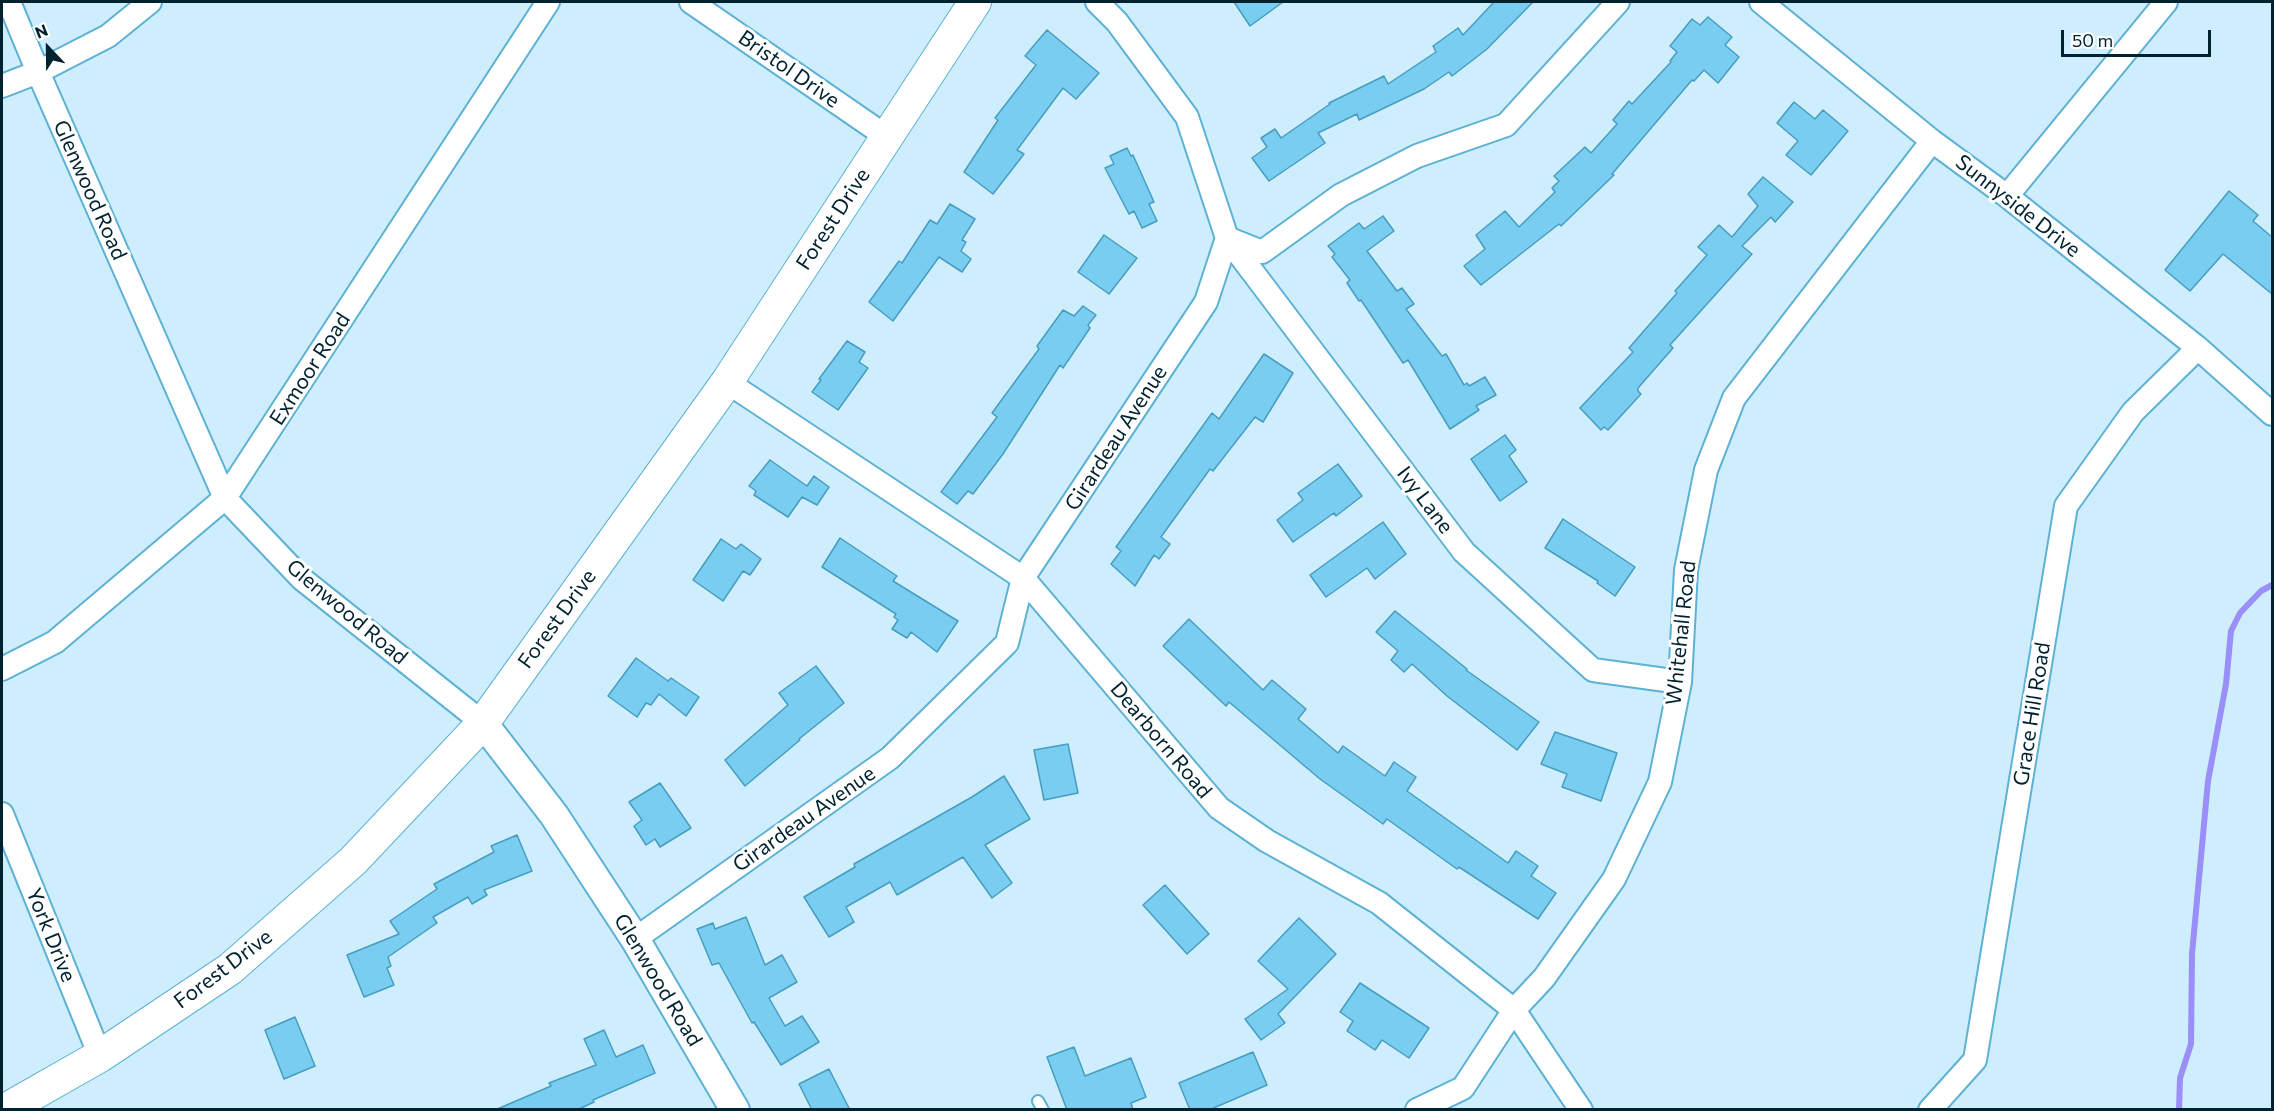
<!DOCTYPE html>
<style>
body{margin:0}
#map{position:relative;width:2274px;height:1111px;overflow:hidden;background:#cfeefd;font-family:Commissioner,sans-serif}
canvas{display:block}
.frame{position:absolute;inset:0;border:3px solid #00222f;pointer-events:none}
.north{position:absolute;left:18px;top:18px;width:60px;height:60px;-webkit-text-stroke:4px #fff;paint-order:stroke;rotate:338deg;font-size:16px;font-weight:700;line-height:24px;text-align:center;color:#00222f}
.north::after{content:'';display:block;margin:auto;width:21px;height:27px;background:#00222f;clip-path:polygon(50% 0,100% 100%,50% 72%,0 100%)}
.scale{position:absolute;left:2061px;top:30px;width:150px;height:27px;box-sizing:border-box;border:3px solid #00222f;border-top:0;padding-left:8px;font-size:18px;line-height:21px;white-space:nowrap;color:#00222f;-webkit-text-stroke:4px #fff;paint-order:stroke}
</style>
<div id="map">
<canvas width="2274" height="1111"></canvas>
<div class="frame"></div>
<div class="north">N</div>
<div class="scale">50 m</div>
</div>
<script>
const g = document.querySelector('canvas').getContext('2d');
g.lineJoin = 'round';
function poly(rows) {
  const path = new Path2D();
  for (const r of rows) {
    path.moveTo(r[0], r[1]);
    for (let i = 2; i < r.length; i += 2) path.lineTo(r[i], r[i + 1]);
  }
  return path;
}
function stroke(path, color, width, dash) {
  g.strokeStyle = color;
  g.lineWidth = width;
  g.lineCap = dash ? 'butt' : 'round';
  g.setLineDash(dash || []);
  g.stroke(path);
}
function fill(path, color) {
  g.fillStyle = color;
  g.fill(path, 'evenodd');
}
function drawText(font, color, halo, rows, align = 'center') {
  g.font = font + ' Commissioner,sans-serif';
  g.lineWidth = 6;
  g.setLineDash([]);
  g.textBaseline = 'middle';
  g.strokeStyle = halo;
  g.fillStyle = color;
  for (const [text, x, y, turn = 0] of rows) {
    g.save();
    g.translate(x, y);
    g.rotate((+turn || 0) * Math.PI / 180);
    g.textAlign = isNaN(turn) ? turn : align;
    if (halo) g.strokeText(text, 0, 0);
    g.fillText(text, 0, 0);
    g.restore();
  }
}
stroke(poly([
 [2179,1110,2180,1078,2191,1044,2192,954,2208,781,2226,684,2231,631,2240,613,2261,591,2272,585]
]), '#9a8ef9', 6);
const building = poly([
 [1234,2,1283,2,1250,26,1234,2],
 [1494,2,1533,2,1487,49,1452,76,1449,72,1424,89,1359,120,1357,114,1318,133,1325,143,1269,181,1252,158,1267,147,1261,138,1275,129,1281,138,1330,104,1329,103,1384,76,1388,84,1436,52,1433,46,1458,28,1463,35,1494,2],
 [1708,17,1732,37,1725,45,1739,57,1718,83,1704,70,1694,81,1692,80,1612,174,1614,175,1561,226,1559,224,1481,285,1464,266,1485,249,1476,235,1505,211,1519,227,1555,192,1552,188,1559,181,1554,176,1585,147,1591,153,1617,124,1613,120,1629,101,1632,104,1671,62,1670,61,1677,52,1670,46,1692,19,1700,25,1708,17],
 [1047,30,1099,73,1076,99,1063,88,1017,150,1024,154,993,194,964,172,998,120,995,118,1036,65,1025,56,1047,30],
 [1794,102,1815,119,1823,110,1848,131,1811,175,1786,155,1798,141,1777,123,1794,102],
 [1127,148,1131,156,1133,155,1154,202,1149,204,1157,221,1142,228,1134,211,1129,214,1105,168,1114,164,1110,156,1127,148],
 [1763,177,1793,202,1775,222,1771,217,1742,246,1752,254,1670,345,1673,348,1638,388,1638,391,1641,394,1608,430,1604,427,1601,430,1580,408,1633,352,1629,348,1677,293,1675,291,1707,255,1698,247,1719,225,1732,237,1758,206,1748,194,1763,177],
 [2229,191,2258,215,2253,221,2272,237,2272,294,2223,254,2190,291,2165,270,2229,191],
 [950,204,975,219,962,240,966,242,961,251,971,259,962,272,939,257,893,321,869,302,899,261,902,263,930,220,937,224,950,204],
 [1383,216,1394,231,1367,251,1397,291,1402,288,1414,304,1406,309,1442,356,1446,354,1464,385,1467,383,1469,386,1485,377,1496,395,1476,406,1479,410,1450,429,1408,360,1403,363,1361,300,1359,301,1347,283,1350,280,1332,257,1335,254,1328,246,1359,223,1364,229,1383,216],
 [1104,235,1137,258,1109,294,1078,272,1104,235],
 [1083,306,1096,315,1088,325,1090,328,1063,368,1060,365,1003,454,973,494,968,491,957,504,941,492,997,417,992,413,1039,349,1037,346,1063,310,1074,316,1083,306],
 [847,341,865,352,859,362,868,368,838,410,812,392,821,380,819,379,847,341],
 [1264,354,1293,373,1263,422,1255,417,1213,471,1210,469,1161,537,1170,544,1159,559,1154,555,1135,586,1111,564,1121,551,1116,547,1212,413,1219,419,1264,354],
 [1505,435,1516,450,1509,456,1527,482,1500,501,1471,459,1505,435],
 [770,460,807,486,814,476,829,487,817,505,802,497,788,517,754,495,756,491,749,486,770,460],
 [1338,464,1362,496,1336,516,1334,513,1293,542,1277,520,1303,500,1298,493,1338,464],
 [1563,519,1635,567,1615,596,1597,583,1598,581,1545,548,1563,519],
 [1383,522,1406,554,1375,579,1367,568,1326,597,1310,575,1383,522],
 [840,538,897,576,893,581,958,621,937,652,911,632,907,638,892,629,898,620,894,617,896,614,822,567,840,538],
 [721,539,736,549,741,544,761,559,750,575,743,571,723,601,693,580,721,539],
 [1395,611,1467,669,1466,670,1539,722,1517,750,1447,696,1412,664,1404,672,1391,660,1398,651,1376,632,1395,611],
 [1189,619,1263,690,1272,680,1306,709,1298,719,1338,753,1343,746,1385,776,1394,762,1416,777,1407,791,1508,863,1516,851,1538,866,1531,876,1556,893,1538,919,1459,867,1457,869,1387,819,1383,824,1320,779,1229,702,1226,706,1163,646,1189,619],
 [636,658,668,681,671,678,699,697,686,716,659,694,651,705,646,703,637,717,608,696,636,658],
 [816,666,844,703,799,739,800,740,745,786,725,760,788,705,779,693,816,666],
 [1555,732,1617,753,1601,801,1562,787,1567,774,1541,764,1555,732],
 [1068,744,1078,793,1044,800,1034,750,1068,744],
 [1004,776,1030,819,985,845,1012,883,992,898,963,857,897,895,890,882,846,907,854,922,829,937,804,897,855,867,854,864,972,797,1004,776],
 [660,783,691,828,660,847,655,839,646,845,634,826,642,820,629,802,660,783],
 [517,835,532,871,484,890,487,895,472,904,468,897,433,917,437,923,388,957,391,966,387,968,394,985,364,997,347,955,399,934,390,921,437,889,434,884,494,852,491,846,517,835],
 [1165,885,1209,934,1187,954,1143,905,1165,885],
 [746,917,765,965,782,955,797,982,769,998,785,1026,802,1016,819,1042,781,1065,754,1022,752,1023,719,963,712,965,697,929,713,923,715,929,746,917],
 [1299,918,1336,954,1278,1014,1285,1023,1261,1040,1245,1019,1288,989,1258,961,1299,918],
 [1360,983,1429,1028,1409,1058,1382,1040,1375,1050,1347,1031,1353,1021,1340,1012,1360,983],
 [295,1017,315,1066,284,1079,265,1030,295,1017],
 [604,1030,616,1057,643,1045,655,1073,593,1100,594,1102,577,1110,495,1110,551,1086,549,1083,596,1065,584,1039,604,1030],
 [1074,1047,1085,1076,1131,1058,1146,1097,1131,1103,1133,1110,1067,1110,1047,1057,1074,1047],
 [1253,1052,1267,1085,1209,1110,1190,1110,1179,1083,1253,1052],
 [829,1069,850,1110,812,1110,799,1084,829,1069]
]);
fill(building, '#79cdf1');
stroke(building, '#479dbf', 1.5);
const service = poly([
 [1038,1101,1043,1110]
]);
const minor = poly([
 [9,2,38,72,225,498,302,579,483,723],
 [691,2,887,137],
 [1097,2,1117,22,1187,117,1227,238,1464,552,1593,670,1680,682],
 [1761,2,1932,141,2007,196,2198,348,2272,414],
 [2,86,38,72,108,36,150,2],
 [2007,196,2166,2],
 [727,382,1023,578,1219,808,1267,841,1379,903,1514,1010,1581,1110],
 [2,669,55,642,225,498,548,2],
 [2,814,100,1056],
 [635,939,890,758,1007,643,1023,578,1206,302,1227,238,1262,252,1341,195,1417,156,1506,125,1618,2],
 [1417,1110,1463,1088,1514,1010,1544,978,1614,879,1660,782,1680,682,1686,570,1706,470,1734,398,1932,141],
 [1930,1110,1975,1060,2066,506,2133,412,2198,348]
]);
const tertiary = poly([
 [483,723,554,815,635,939,735,1110]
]);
const secondary = poly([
 [5,1110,100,1056,230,969,353,861,483,723,727,382,975,2]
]);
stroke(service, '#5db1d4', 14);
stroke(minor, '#5db1d4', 26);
stroke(tertiary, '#5db1d4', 32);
stroke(secondary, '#5db1d4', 34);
stroke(service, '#fff', 10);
stroke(minor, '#fff', 22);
stroke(tertiary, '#fff', 28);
stroke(secondary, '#fff', 32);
drawText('21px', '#00222f', '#fff', [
 ["Bristol Drive",789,69,35],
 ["Glenwood Road",90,190,66],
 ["Sunnyside Drive",2018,206,38],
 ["Forest Drive",833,219,-57],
 ["Exmoor Road",310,369,-57],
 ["Girardeau Avenue",1116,438,-57],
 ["Ivy Lane",1425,500,53],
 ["Glenwood Road",347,612,40],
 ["Forest Drive",557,619,-54],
 ["Whitehall Road",1681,633,-84],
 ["Grace Hill Road",2032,714,-81],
 ["Dearborn Road",1161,740,50],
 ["Girardeau Avenue",804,819,-35],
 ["York Drive",51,935,68],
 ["Forest Drive",223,969,-37],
 ["Glenwood Road",658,980,59]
]);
</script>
